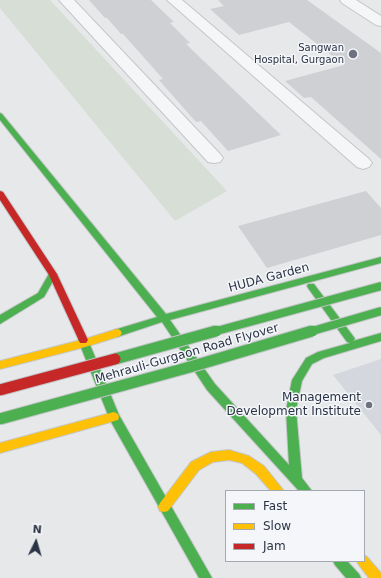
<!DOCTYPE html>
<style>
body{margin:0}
#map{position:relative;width:381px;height:578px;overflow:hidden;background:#e6e8ea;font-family:"DejaVu Sans",sans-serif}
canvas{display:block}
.legend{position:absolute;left:225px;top:490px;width:140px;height:72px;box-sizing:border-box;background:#f4f6f9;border:1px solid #a4a8b1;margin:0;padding:5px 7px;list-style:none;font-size:12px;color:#2b3445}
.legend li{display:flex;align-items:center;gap:8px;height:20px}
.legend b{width:20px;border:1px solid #a4a8b1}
.north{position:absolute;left:16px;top:522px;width:40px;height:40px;-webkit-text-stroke:3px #f4f6f9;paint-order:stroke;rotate:5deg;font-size:11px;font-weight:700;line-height:16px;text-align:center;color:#2b3445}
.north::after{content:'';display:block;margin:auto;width:14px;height:18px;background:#2b3445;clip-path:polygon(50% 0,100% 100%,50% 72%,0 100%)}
</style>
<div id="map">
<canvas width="381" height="578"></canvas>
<ul class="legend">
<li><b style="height:5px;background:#4caf50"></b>Fast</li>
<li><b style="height:5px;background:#ffc107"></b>Slow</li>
<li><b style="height:5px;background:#c62828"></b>Jam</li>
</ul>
<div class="north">N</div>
</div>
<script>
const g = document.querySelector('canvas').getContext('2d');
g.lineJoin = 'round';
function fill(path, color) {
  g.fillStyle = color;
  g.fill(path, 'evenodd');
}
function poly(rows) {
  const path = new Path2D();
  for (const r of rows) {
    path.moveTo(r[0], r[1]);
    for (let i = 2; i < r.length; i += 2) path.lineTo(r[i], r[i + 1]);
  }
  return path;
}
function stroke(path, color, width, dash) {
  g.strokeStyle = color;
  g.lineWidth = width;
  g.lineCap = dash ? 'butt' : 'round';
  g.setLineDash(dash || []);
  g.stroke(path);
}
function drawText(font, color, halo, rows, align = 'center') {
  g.font = font + ' "DejaVu Sans",sans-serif';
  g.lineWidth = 3;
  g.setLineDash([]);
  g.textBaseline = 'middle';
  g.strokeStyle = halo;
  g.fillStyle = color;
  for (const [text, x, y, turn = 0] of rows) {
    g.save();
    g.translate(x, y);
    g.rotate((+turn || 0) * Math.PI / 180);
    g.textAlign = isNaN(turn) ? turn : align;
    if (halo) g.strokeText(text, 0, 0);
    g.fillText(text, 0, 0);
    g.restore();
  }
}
fill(poly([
 [381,359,381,435,333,375]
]), '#d4d7dd');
fill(poly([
 [0,0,50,0,227,191,175,221,0,8]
]), '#d6ded6');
fill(poly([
 [89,0,151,0,174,22,170,23,190,43,186,44,281,135,228,151,201,121,196,122,159,80,163,79,123,34,121,34,107,18,105,18],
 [218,0,307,0,381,53,381,159,311,97,304,98,285,81,344,65,289,22,239,35,210,9,224,6],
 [366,191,381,208,381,235,267,268,238,226]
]), '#ced0d3');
const street = poly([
 [59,0,74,0,220,154,223,158,220,162,214,163,208,162,59,0],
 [167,0,182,0,369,159,372,163,369,167,363,169,357,167,167,0],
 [340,0,356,0,381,16,381,26,376,25,342,3,340,0]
]);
const fast = poly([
 [0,113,2,114,166,314,381,257,381,263,170,320,215,384,289,465,286,410,292,380,306,358,318,352,350,343,347,342,308,288,307,286,308,284,314,284,353,336,355,339,353,341,381,333,381,341,324,358,312,364,302,381,296,410,302,478,312,491,299,491,207,390,162,322,117,337,114,336,112,333,114,330,157,317,0,120,0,113],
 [53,271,57,274,44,297,0,324,0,315,38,293,50,272,53,271],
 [83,336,86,337,88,340,119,415,212,578,199,578,110,420,78,340,80,337,83,336],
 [333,561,347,561,359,574,361,578,346,578,335,565,333,561]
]);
const slow = poly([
 [117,329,120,330,122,333,120,336,85,347,0,369,0,361,85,339,117,329],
 [114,412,118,414,119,417,118,420,0,453,0,443,114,412],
 [229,450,249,456,264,466,284,491,271,491,256,474,242,463,229,460,213,462,199,470,168,511,164,512,160,511,158,507,160,503,191,462,211,452,229,450],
 [364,555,367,557,381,573,381,578,369,578,359,565,357,561,364,561,364,555]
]);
const jam = poly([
 [0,191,3,192,57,274,88,340,86,343,80,343,49,275,0,200,0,191]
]);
stroke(street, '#c4c6c8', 2);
stroke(fast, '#c4c6c8', 2);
stroke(slow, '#c4c6c8', 2);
stroke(jam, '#c4c6c8', 2);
fill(street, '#f5f6f7');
fill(fast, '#4caf50');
fill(slow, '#ffc107');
fill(jam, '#c62828');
const fastBridgeFar1 = poly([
 [213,332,381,286],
 [309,332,381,311]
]);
const fastBridge = poly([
 [115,359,216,331],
 [0,419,190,367,312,331]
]);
const jamBridge = poly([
 [0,390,115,359]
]);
stroke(fastBridgeFar1, '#c2c5c8', 10, []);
stroke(fastBridge, '#c2c5c8', 13, []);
stroke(jamBridge, '#c2c5c8', 13, []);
stroke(fastBridgeFar1, '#4caf50', 8);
stroke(fastBridge, '#4caf50', 11);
stroke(jamBridge, '#c62828', 11);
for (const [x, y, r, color] of [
 [353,54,5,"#6c737f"],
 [369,405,4,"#6c737f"]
]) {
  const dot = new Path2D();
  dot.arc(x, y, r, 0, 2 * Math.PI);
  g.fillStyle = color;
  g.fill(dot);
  stroke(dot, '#f4f6f9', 1.5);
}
drawText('10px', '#2b3445', '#f4f6f9', [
 ["Sangwan",344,48],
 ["Hospital, Gurgaon",344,60]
], 'right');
drawText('12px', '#2b3445', '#f4f6f9', [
 ["HUDA Garden",269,278,-15],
 ["Mehrauli-Gurgaon Road Flyover",187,354,-16]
]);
drawText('12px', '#2b3445', '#f4f6f9', [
 ["Management",361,398],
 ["Development Institute",361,412]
], 'right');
</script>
